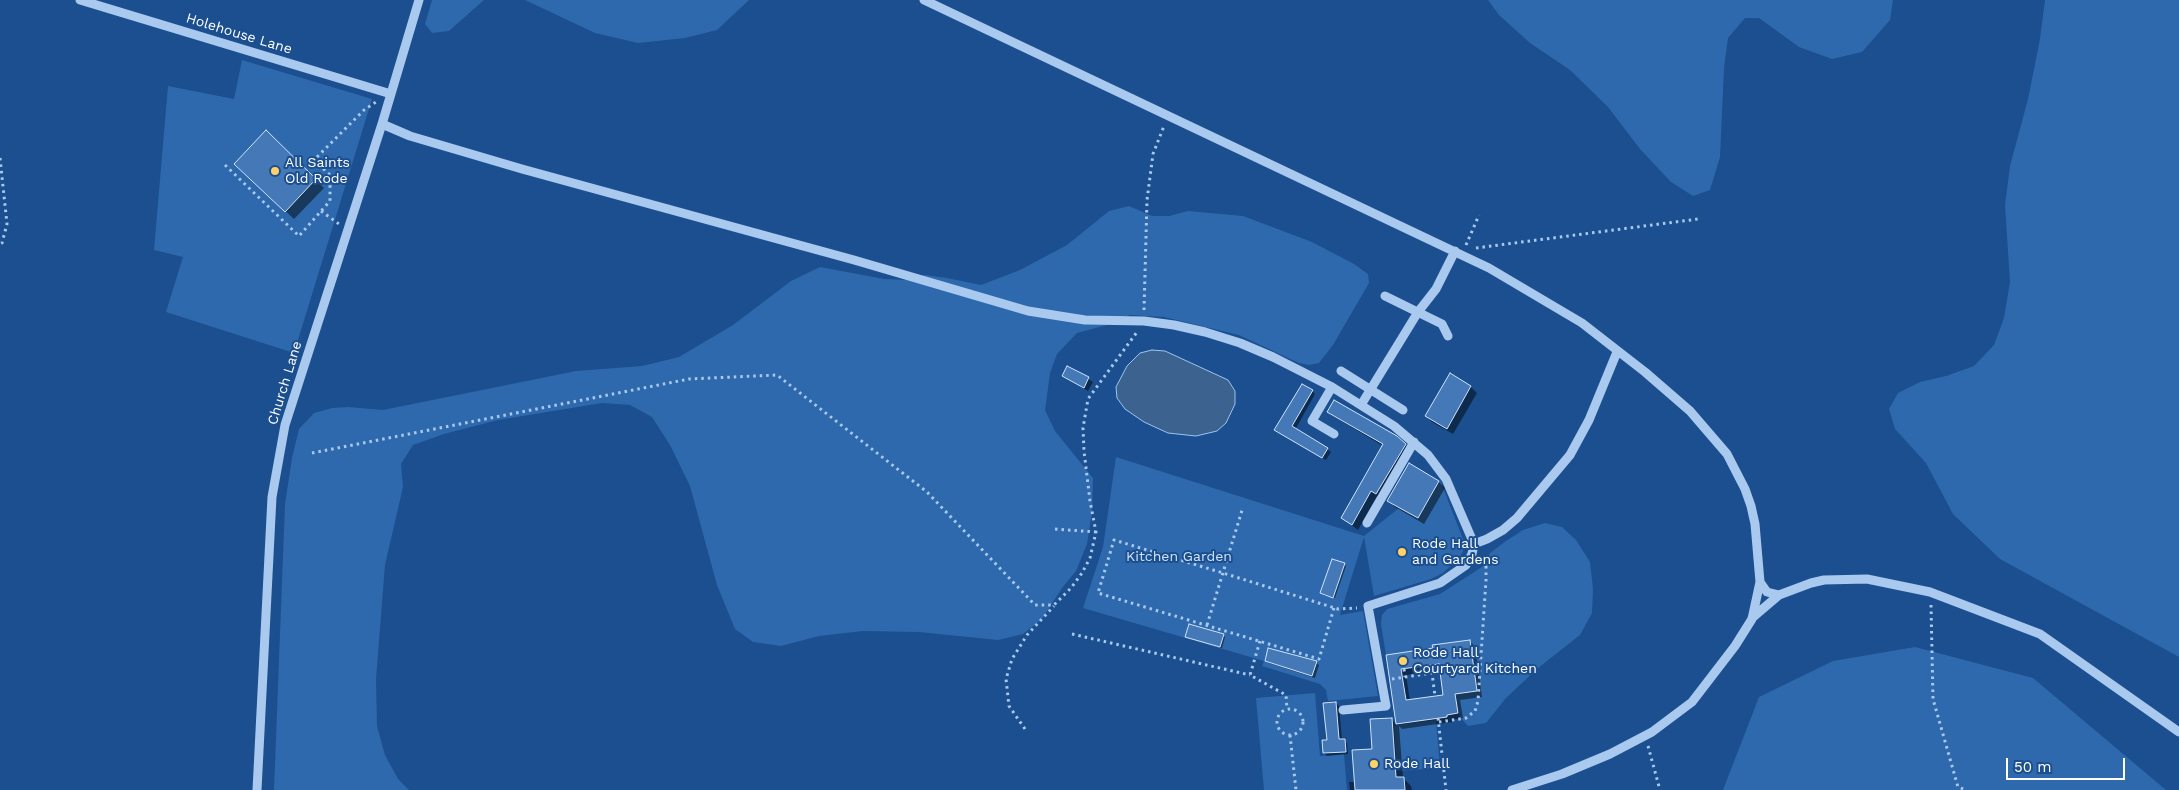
<!DOCTYPE html>
<style>
body{margin:0}
#map{position:relative;width:2179px;height:790px;overflow:hidden;background:#1b4f8f;font-family:"Work Sans",sans-serif}
canvas{display:block}
.scale{position:absolute;left:2006px;top:758px;width:119px;height:22px;box-sizing:border-box;border:2px solid #fff;border-top:0;padding-left:6px;font-size:15px;line-height:18px;white-space:nowrap;color:#fff;-webkit-text-stroke:4px #1b4f8f;paint-order:stroke}
</style>
<div id="map">
<canvas width="2179" height="790"></canvas>
<div class="scale">50 m</div>
</div>
<script>
const g = document.querySelector('canvas').getContext('2d');
g.lineJoin = 'round';
function fill(path, color) {
  g.fillStyle = color;
  g.fill(path, 'evenodd');
}
function poly(rows) {
  const path = new Path2D();
  for (const r of rows) {
    if (r.length === 3) {
      path.moveTo(r[0] + r[2], r[1]);
      path.arc(r[0], r[1], r[2], 0, 2 * Math.PI);
      continue;
    }
    path.moveTo(r[0], r[1]);
    for (let i = 2; i < r.length; i += 2) path.lineTo(r[i], r[i + 1]);
  }
  return path;
}
function stroke(path, color, width, dash) {
  g.strokeStyle = color;
  g.lineWidth = width;
  g.lineCap = dash ? 'butt' : 'round';
  g.setLineDash(dash || []);
  g.stroke(path);
}
function drawText(font, color, halo, rows, align = 'center') {
  g.font = font + ' "Work Sans",sans-serif';
  g.lineWidth = 4;
  g.setLineDash([]);
  g.textBaseline = 'middle';
  g.strokeStyle = halo;
  g.fillStyle = color;
  for (const [text, x, y, turn = 0] of rows) {
    g.save();
    g.translate(x, y);
    g.rotate((+turn || 0) * Math.PI / 180);
    g.textAlign = isNaN(turn) ? turn : align;
    if (halo) g.strokeText(text, 0, 0);
    g.fillText(text, 0, 0);
    g.restore();
  }
}
fill(poly([
 [432,0,484,0,449,31,432,33,425,24],
 [525,0,749,0,717,30,685,38,638,43,595,33],
 [1488,0,1893,0,1890,20,1862,52,1832,59,1799,47,1759,18,1745,18,1728,38,1724,68,1720,157,1710,190,1693,196,1671,182,1640,149,1608,107,1570,70,1530,43,1499,15],
 [2045,0,2179,0,2179,657,2000,559,1953,514,1926,463,1895,429,1889,409,1898,393,1920,382,1946,376,1974,366,1994,345,2004,318,2010,282,2005,205,2010,166,2028,99,2040,39],
 [242,60,372,99,294,353,166,312,183,257,154,250,168,86,234,99],
 [1129,206,1152,216,1169,216,1188,211,1243,216,1312,242,1354,264,1368,274,1369,283,1333,345,1319,363,1309,365,1299,363,1239,335,1164,317,1130,315,1107,325,1077,333,1057,354,1050,373,1045,410,1055,431,1093,478,1092,512,1087,544,1076,571,1062,588,1042,619,1023,634,998,640,919,632,863,631,819,636,781,646,753,642,735,629,717,585,690,486,670,445,652,417,630,405,602,403,498,420,444,434,413,445,401,464,403,487,385,565,376,679,377,726,385,755,398,779,409,790,274,790,285,504,292,458,299,429,314,413,332,408,348,407,383,410,576,371,642,366,679,357,733,325,791,281,820,267,884,279,906,280,925,275,947,278,981,285,1020,270,1067,245,1109,211],
 [1116,457,1364,536,1399,508,1418,518,1440,480,1463,539,1464,549,1460,557,1443,573,1431,579,1374,596,1364,537,1340,615,1363,611,1378,696,1328,701,1326,690,1320,684,1262,666,1264,661,1083,608,1103,547],
 [1545,523,1562,527,1576,540,1590,562,1593,589,1592,613,1580,635,1538,668,1506,698,1486,723,1468,726,1460,717,1455,694,1477,691,1470,640,1433,645,1433,648,1386,655,1381,624,1382,615,1387,609,1440,594,1482,567,1490,553,1506,541,1523,530],
 [1915,647,2033,678,2166,790,1723,790,1759,697,1833,661],
 [1315,693,1320,756,1344,754,1347,790,1264,790,1256,698],
 [1436,720,1440,768,1397,771,1394,725]
]), '#2e69ad');
const water = poly([
 [1152,350,1165,351,1228,380,1235,391,1235,404,1226,423,1217,431,1196,436,1168,433,1144,422,1125,409,1117,398,1116,387,1127,366,1140,353,1152,350]
]);
fill(water, '#3c6290');
stroke(water, '#9cc4f0', 1);
fill(poly([
 [266,132,324,188,294,219,244,172],
 [1068,367,1093,382,1088,391,1064,376],
 [1450,375,1471,387,1477,393,1453,434,1432,422,1426,416],
 [1312,391,1315,394,1295,430,1327,449,1331,452,1326,460,1276,430],
 [1329,412,1405,445,1411,451,1383,499,1377,496,1358,530,1342,518,1383,446,1335,417],
 [1439,482,1445,488,1424,524,1395,507,1389,501],
 [1344,564,1346,566,1335,598,1323,595,1322,593],
 [1223,635,1225,637,1222,648,1186,637],
 [1469,641,1475,646,1482,697,1460,700,1463,718,1452,720,1452,722,1402,729,1399,726,1403,778,1411,786,1412,790,1350,790,1349,782,1355,782,1391,719,1397,725,1388,656,1434,649],
 [1441,670,1444,696,1410,701,1406,675],
 [1266,660,1316,662,1319,665,1315,678,1269,663],
 [1336,703,1339,706,1342,740,1347,743,1348,754,1327,756,1324,753]
]), '#0007');
const building = poly([
 [266,130,316,179,285,212,234,164,266,130],
 [1067,366,1089,377,1084,388,1062,376,1067,366],
 [1450,373,1471,386,1447,429,1425,416,1450,373],
 [1302,384,1313,390,1292,426,1328,448,1322,458,1274,430,1302,384],
 [1334,400,1397,436,1406,444,1376,494,1371,491,1352,525,1341,518,1383,444,1327,412,1334,400],
 [1409,463,1439,481,1418,518,1387,501,1409,463],
 [1332,559,1345,563,1333,598,1320,593,1332,559],
 [1189,624,1224,634,1220,647,1185,637,1189,624],
 [1470,640,1477,691,1455,694,1458,713,1447,715,1447,717,1396,724,1386,655,1433,648,1432,645,1470,640],
 [1439,664,1443,695,1406,700,1401,669,1439,664],
 [1268,648,1317,661,1312,676,1265,661,1268,648],
 [1336,702,1339,739,1345,739,1346,752,1323,753,1322,740,1327,740,1323,703,1336,702],
 [1392,718,1396,777,1404,777,1405,790,1355,790,1352,750,1372,749,1370,719,1392,718]
]);
fill(building, '#4478b7');
stroke(building, '#cfe3fa', 1);
stroke(poly([
 [0,158,7,224,2,243,0,244],
 [225,165,299,236,330,201,330,175,314,160,364,110,376,102],
 [321,211,339,224],
 [1466,245,1479,215],
 [1476,248,1698,219],
 [1144,310,1147,200,1153,154,1164,126],
 [312,453,689,379,777,375,927,492,1035,605,1054,605,1071,588,1082,573,1090,558,1096,532,1090,501,1084,451,1083,428,1088,399,1137,332],
 [1055,529,1096,532],
 [1931,605,1933,699,1958,787,1966,790],
 [1334,608,1319,659,1098,593,1114,540,1223,573,1338,609,1357,608],
 [1207,625,1243,507],
 [1072,634,1250,675],
 [1260,641,1250,675,1286,695,1287,709],
 [1404,669,1405,677],
 [1392,679,1432,673,1435,696],
 [1290,722,13],
 [1438,718,1446,790],
 [1439,722,1466,718,1475,711,1478,701,1486,580,1486,566,1483,560],
 [1025,729,1009,706,1006,679,1012,659,1027,635,1054,606],
 [1290,735,1296,790],
 [1648,746,1660,790]
]), '#a9c9ee', 3, [2.5, 4]);
stroke(poly([
 [80,0,391,94],
 [924,0,1489,268,1582,323,1645,372,1690,411,1727,454,1745,489,1751,506,1755,524,1760,582,1752,619,1735,646,1692,702,1652,732,1610,754,1562,774,1512,790],
 [382,124,410,136,522,169,854,260,1028,311,1085,320,1144,321,1174,325,1205,332,1240,343,1273,357,1332,387,1394,426,1428,455,1446,479,1474,544,1472,554,1466,565,1440,583,1368,606,1386,706,1343,710],
 [1385,296,1442,324,1448,336],
 [1341,371,1403,410],
 [1332,387,1312,421,1334,434],
 [1361,405,1418,312,1436,289,1455,251],
 [1367,523,1414,442],
 [1474,544,1487,539,1503,530,1517,518,1570,455,1589,420,1617,352],
 [1760,582,1767,592,1779,595,1811,583,1824,580,1867,579,1930,592,2040,634,2179,732],
 [1752,618,1779,595],
 [257,790,272,497,285,425,382,124,419,0]
]), '#a9c9ee', 9);
for (const [x, y, r, color] of [
 [275,171,5,"#ffd166"],
 [1402,552,5,"#ffd166"],
 [1403,661,5,"#ffd166"],
 [1374,764,5,"#ffd166"]
]) {
  const dot = new Path2D();
  dot.arc(x, y, r, 0, 2 * Math.PI);
  g.fillStyle = color;
  g.fill(dot);
  stroke(dot, '#1b4f8f', 2);
}
drawText('14px', '#fff', '#1b4f8f', [
 ["Holehouse Lane",239,34,17],
 ["Church Lane",285,383,-73]
]);
drawText('14px', '#fff', '#1b4f8f', [
 ["All Saints",285,163],
 ["Old Rode",285,179],
 ["Rode Hall",1412,544],
 ["and Gardens",1412,560],
 ["Rode Hall",1413,653],
 ["Courtyard Kitchen",1413,669],
 ["Rode Hall",1384,764]
], 'left');
drawText('14px', '#cfe3fa', '#1b4f8f', [
 ["Kitchen Garden",1179,557]
]);
</script>
